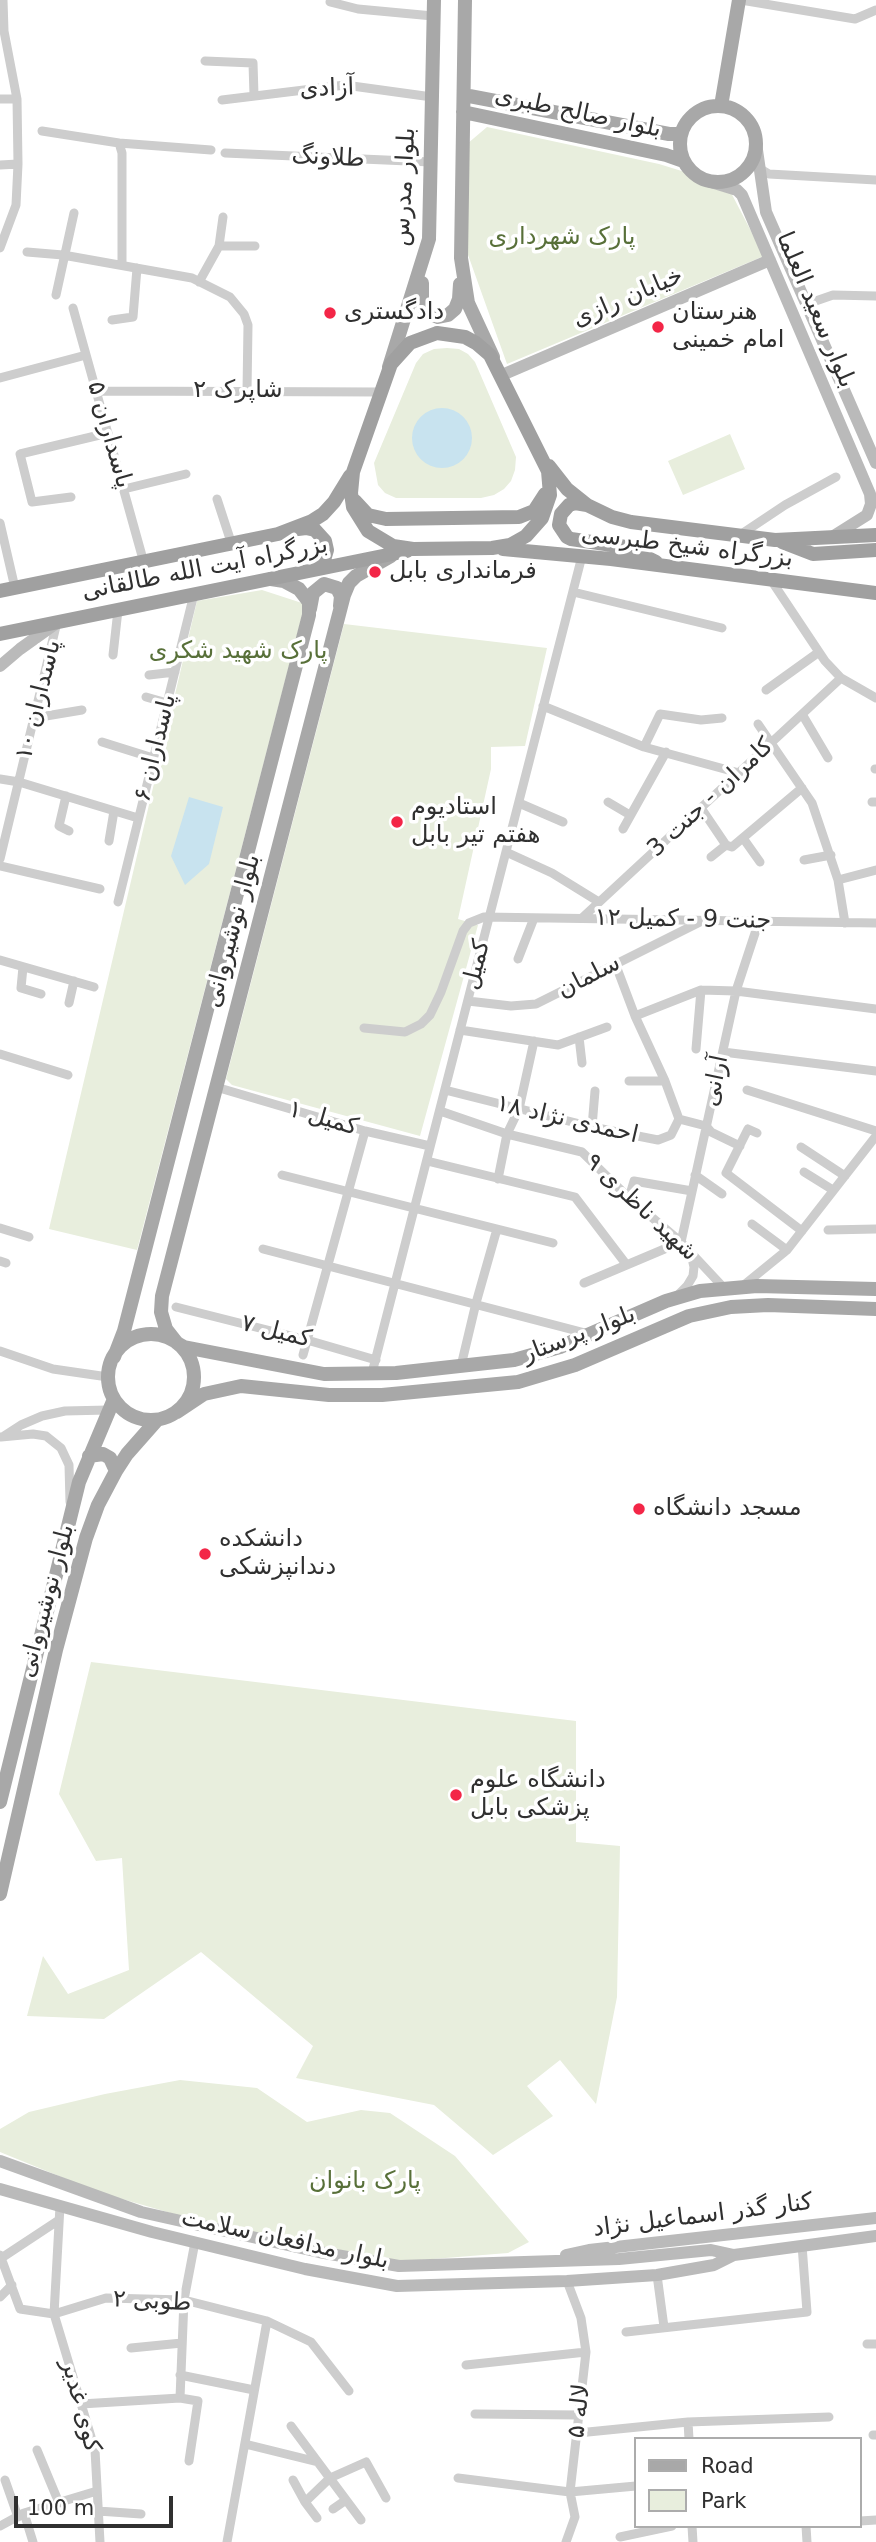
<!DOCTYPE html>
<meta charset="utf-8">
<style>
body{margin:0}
#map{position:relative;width:876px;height:2542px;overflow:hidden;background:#fff;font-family:"DejaVu Sans",sans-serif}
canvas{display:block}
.legend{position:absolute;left:634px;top:2437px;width:228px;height:91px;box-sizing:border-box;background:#fff;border:2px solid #acacac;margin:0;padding:9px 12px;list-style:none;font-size:21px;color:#303030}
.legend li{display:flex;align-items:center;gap:14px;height:35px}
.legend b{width:35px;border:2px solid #acacac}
.scale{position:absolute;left:14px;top:2496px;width:159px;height:32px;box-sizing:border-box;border:4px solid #303030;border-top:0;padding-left:9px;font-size:21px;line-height:24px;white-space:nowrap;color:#303030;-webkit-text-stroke:5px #fff;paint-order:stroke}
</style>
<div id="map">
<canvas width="876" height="2542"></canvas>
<ul class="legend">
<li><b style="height:9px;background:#a8a8a8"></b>Road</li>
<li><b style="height:19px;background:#e8eedd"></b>Park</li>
</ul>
<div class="scale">100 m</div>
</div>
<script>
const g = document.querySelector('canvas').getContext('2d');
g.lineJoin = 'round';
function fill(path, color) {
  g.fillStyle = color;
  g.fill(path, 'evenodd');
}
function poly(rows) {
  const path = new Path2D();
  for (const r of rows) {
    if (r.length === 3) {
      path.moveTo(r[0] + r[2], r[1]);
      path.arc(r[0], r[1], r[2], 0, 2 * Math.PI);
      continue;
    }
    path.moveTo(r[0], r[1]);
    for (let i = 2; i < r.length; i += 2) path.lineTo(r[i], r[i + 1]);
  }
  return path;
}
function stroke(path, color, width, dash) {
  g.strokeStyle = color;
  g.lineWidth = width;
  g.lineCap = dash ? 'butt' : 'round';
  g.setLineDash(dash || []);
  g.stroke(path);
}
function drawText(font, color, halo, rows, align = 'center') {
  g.font = font + ' "DejaVu Sans","Noto Sans Arabic",sans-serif';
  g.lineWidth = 7;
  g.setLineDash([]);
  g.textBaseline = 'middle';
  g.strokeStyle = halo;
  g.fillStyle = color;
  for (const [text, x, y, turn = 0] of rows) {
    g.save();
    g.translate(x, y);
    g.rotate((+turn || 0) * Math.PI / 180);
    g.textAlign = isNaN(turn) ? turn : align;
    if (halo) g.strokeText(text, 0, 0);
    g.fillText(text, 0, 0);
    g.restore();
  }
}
fill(poly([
 [487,127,659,164,727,185,764,256,507,364,467,252,467,144],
 [447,348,459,349,468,354,475,362,516,457,515,470,511,481,504,489,494,495,481,498,396,498,385,493,378,485,374,463,416,363,423,354,434,349],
 [730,434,745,469,683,495,668,461],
 [262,590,305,604,137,1250,49,1229,197,601],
 [344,624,547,648,525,746,491,747,491,769,458,919,478,925,420,1136,232,1085,226,1079],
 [91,1662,576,1721,576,1842,620,1846,617,1997,596,2104,560,2060,527,2086,553,2116,493,2155,434,2105,296,2078,313,2046,201,1952,104,2019,27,2016,43,1956,68,1994,129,1970,122,1858,96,1861,59,1794],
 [180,2080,257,2088,307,2122,361,2110,390,2113,455,2156,529,2242,508,2253,395,2262,291,2243,181,2216,98,2192,0,2152,0,2129,29,2112,105,2094]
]), '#e8eedd');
fill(poly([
 [442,438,30],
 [189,797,223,807,209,864,185,885,171,856]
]), '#c8e3ef');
stroke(poly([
 [741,0,855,19,876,10],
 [330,2,358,9,433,16],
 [205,61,253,63,254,95],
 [0,99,17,99],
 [222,100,345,85,432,97],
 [42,131,119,143,122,153,122,265],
 [119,143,211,150],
 [225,153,431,162],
 [0,165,18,164],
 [759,168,769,174,876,180],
 [219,246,255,246],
 [0,248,16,205,18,164,17,99,4,31,3,0],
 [27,252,63,255,192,278,230,297,244,314,248,325,247,391],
 [199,282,219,246,223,217],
 [56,295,74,213],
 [807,304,833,295,876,296],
 [73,308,144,563],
 [112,320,133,317,137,268],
 [0,378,86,355],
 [96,391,380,392],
 [124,489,186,474],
 [71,497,32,502,20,454,108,433],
 [217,499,232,545],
 [0,523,15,588],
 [740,535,785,505,836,477],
 [771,580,825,661,841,678,876,698],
 [573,592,722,628],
 [113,655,118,610],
 [149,675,175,672],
 [766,690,819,652],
 [146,697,167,703],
 [543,706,644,747,739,773],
 [802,714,828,758],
 [34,718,82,710],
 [758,724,812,803,838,880,845,923],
 [102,742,153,758],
 [644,747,660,714,701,720,722,718],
 [875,769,876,769],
 [0,779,19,782,138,818],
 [66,796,59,826,69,831],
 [608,802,630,815],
 [872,802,876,802],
 [519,803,563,822],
 [701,808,726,845,732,847,802,788],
 [623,829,666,752],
 [743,838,760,862],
 [109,841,114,811],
 [506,852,552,873,599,902],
 [711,857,726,845],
 [0,859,57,622],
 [804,860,831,855],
 [0,866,100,889],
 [838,880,876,870],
 [118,902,194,594],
 [582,918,841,678],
 [518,959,534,918],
 [0,960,94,987],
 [615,963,635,1016,665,1081,679,1119],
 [23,967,21,988,41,994],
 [468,1001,511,1006,536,1004,702,921],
 [69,1003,74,981],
 [635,1016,701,990,736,991,876,1009],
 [364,1028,405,1032,421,1024,430,1015,441,992,463,931,469,923,484,917,876,923],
 [460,1030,558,1045,607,1027],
 [579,1037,582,1063],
 [696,1049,701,990],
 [723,1052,876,1071],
 [0,1054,68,1075],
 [629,1081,665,1081],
 [216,1087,365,1131,430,1146],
 [445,1090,592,1127,658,1140,671,1135,679,1119],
 [747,1090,876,1131],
 [440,1111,507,1134,582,1152,629,1198,681,1242,724,1288],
 [679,1119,706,1126,711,1132,740,1146],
 [592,1127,595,1091],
 [757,1133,748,1129,726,1173,802,1231],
 [801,1147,845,1176],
 [427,1161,575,1197,626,1264],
 [804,1172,833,1190],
 [282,1175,553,1243],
 [695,1175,722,1194],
 [498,1179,507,1134,519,1109,534,1041],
 [629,1198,634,1181,692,1191],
 [752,1224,787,1250],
 [0,1228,29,1237],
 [828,1230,876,1229],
 [263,1249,589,1334],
 [0,1261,6,1263],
 [584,1283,681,1242,736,991,759,921],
 [744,1285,787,1250,876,1136],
 [677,1296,687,1286,693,1276,694,1267,691,1254],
 [176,1307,307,1340,376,1360],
 [0,1351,53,1369,108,1377],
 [303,1355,365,1131],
 [461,1366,476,1303,497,1229],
 [372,1373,582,556],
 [4,1436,21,1425,42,1416,65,1411,108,1410],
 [1,1437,33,1434,46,1436,61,1448,69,1465,70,1502],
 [60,2206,54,2314,95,2450,100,2542],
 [0,2255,20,2309,54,2314,106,2298,184,2300,267,2321,311,2342,349,2391],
 [0,2259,59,2220],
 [657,2275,664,2327],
 [0,2297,12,2285],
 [626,2332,807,2312,802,2245],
 [867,2344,876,2344],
 [131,2348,182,2343],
 [466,2365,586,2352],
 [180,2375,254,2390],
 [81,2404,180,2398],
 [475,2414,579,2415],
 [688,2422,689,2439],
 [291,2426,361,2520],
 [578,2433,688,2422,829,2417],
 [873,2435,876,2435],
 [245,2444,318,2462],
 [37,2450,59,2503],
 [189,2461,198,2401,180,2398,184,2300,195,2242],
 [458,2478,570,2492,636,2486],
 [5,2480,18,2517],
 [293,2480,305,2502,330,2478,366,2462,386,2498],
 [305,2502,317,2518],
 [333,2509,346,2500],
 [98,2511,141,2514],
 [24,2513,33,2542],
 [860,2521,876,2520],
 [0,2526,24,2513,97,2491],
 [692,2526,693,2542],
 [806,2526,807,2542],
 [620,2537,672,2526],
 [227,2542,267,2321],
 [566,2542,575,2517,570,2492,586,2352,581,2318,567,2281]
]), '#cdcdcd', 9);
stroke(poly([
 [756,143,766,212,876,463],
 [708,181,737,190,742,195,870,494,871,504,867,515,832,537],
 [502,375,770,260],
 [0,666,20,649,55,624],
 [0,2161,141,2212,319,2252,399,2266,619,2259,711,2250,734,2255],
 [0,2189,152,2232,305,2269,397,2286,567,2281,657,2275,714,2265,734,2255,876,2236],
 [566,2255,589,2250,876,2218]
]), '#bababa', 12);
stroke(poly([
 [465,0,461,258,468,303,493,357],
 [464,95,669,134,680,134],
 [718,144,38],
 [721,106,739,0],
 [463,112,666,155,683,161],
 [422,283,422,305,428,313,438,317,448,315,455,309,459,299,460,284],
 [389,367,429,239,434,0],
 [391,556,356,576,349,583,344,595,162,1296,161,1312,166,1329,177,1343,184,1347,324,1374,396,1373,514,1360,560,1347,666,1301,700,1291,757,1286,876,1289],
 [310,609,313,593,324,584,337,588,341,596,340,606],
 [151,1377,43],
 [114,1357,124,1331,309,615,309,602,299,589,284,581,271,579],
 [177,1412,204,1394,241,1386,329,1395,382,1395,518,1382,575,1365,689,1316,731,1307,768,1305,876,1309],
 [89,1456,103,1454,110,1458,116,1471],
 [0,1802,79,1482,114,1399],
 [0,1894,56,1650,86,1538,98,1505,116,1471,127,1454,157,1420]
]), '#a8a8a8', 14);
stroke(poly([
 [437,333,465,337,476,343,490,355,548,471,550,495,542,518,526,536,510,545,492,548,413,549,393,546,368,531,353,507,351,493,353,472,391,364,410,343,437,333],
 [549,466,567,489,587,505,612,517,631,522,775,540,876,535],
 [355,501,368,515,386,519,519,517,534,511,545,494],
 [587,505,575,503,569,505,561,514,559,525,567,537,571,539,626,547,656,562],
 [298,529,306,528,315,530,325,541,327,550,324,560,313,569],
 [782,542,813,554,876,550],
 [503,549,611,559,876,593],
 [0,591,278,534,312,521,323,514,334,502,350,476],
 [0,634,407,551]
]), '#a0a0a0', 14);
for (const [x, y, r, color] of [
 [330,313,7,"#f32647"],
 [658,327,7,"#f32647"],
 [375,572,7,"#f32647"],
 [397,822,7,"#f32647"],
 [639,1509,7,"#f32647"],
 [205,1554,7,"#f32647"],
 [456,1795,7,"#f32647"]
]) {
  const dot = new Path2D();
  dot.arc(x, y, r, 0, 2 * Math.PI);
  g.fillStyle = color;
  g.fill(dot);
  stroke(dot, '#fff', 2.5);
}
drawText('24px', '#303030', '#fff', [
 ["آزادی",327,89,-2],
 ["بلوار صالح طبری",578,113,12],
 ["طلاونگ",328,158,3],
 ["بلوار مدرس",405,187,-87],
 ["خیابان رازی",628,298,-23],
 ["بلوار سعید العلما",815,310,67],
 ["شاپرک ۲",238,391],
 ["پاسداران ۵",109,435,74],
 ["بزرگراه شیخ طبرسی",687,547,7],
 ["بزرگراه آیت الله طالقانی",205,569,-11],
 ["پاسداران ١٠",39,700,-76],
 ["پاسداران ۶",156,748,-76],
 ["کامران - جنت 3",711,798,-43],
 ["جنت 9 - کمیل ۱۲",683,920,1],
 ["بلوار نوشیروانی",233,931,-75],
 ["کمیل",477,965,-76],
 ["سلمان",589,977,-27],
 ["آرانی",716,1081,-78],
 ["کمیل ۱",323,1119,16],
 ["احمدی نژاد ۱۸",567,1120,13],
 ["شهید ناظری ۹",641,1208,43],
 ["کمیل ۷",276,1332,14],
 ["بلوار پرستار",579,1335,-21],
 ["بلوار نوشیروانی",47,1601,-75],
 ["کنار گذر اسماعیل نژاد",703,2216,-7],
 ["بلوار مدافعان سلامت",285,2240,12],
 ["طوبی ۲",152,2302,3],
 ["کوی غدیر",80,2406,75],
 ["لاله ۵",580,2411,-84]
]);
drawText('24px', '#587039', '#fff', [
 ["پارک شهرداری",562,238],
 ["پارک شهید شکری",238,652],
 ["پارک بانوان",365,2182]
]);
drawText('24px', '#303030', '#fff', [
 ["دادگستری",344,313],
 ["هنرستان",672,313],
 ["امام خمینی",672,341],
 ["فرمانداری بابل",389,572],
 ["استادیوم",411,808],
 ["هفتم تیر بابل",411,836],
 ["مسجد دانشگاه",653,1509],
 ["دانشکده",219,1540],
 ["دندانپزشکی",219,1568],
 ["دانشگاه علوم",470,1781],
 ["پزشکی بابل",470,1809]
], 'left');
</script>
